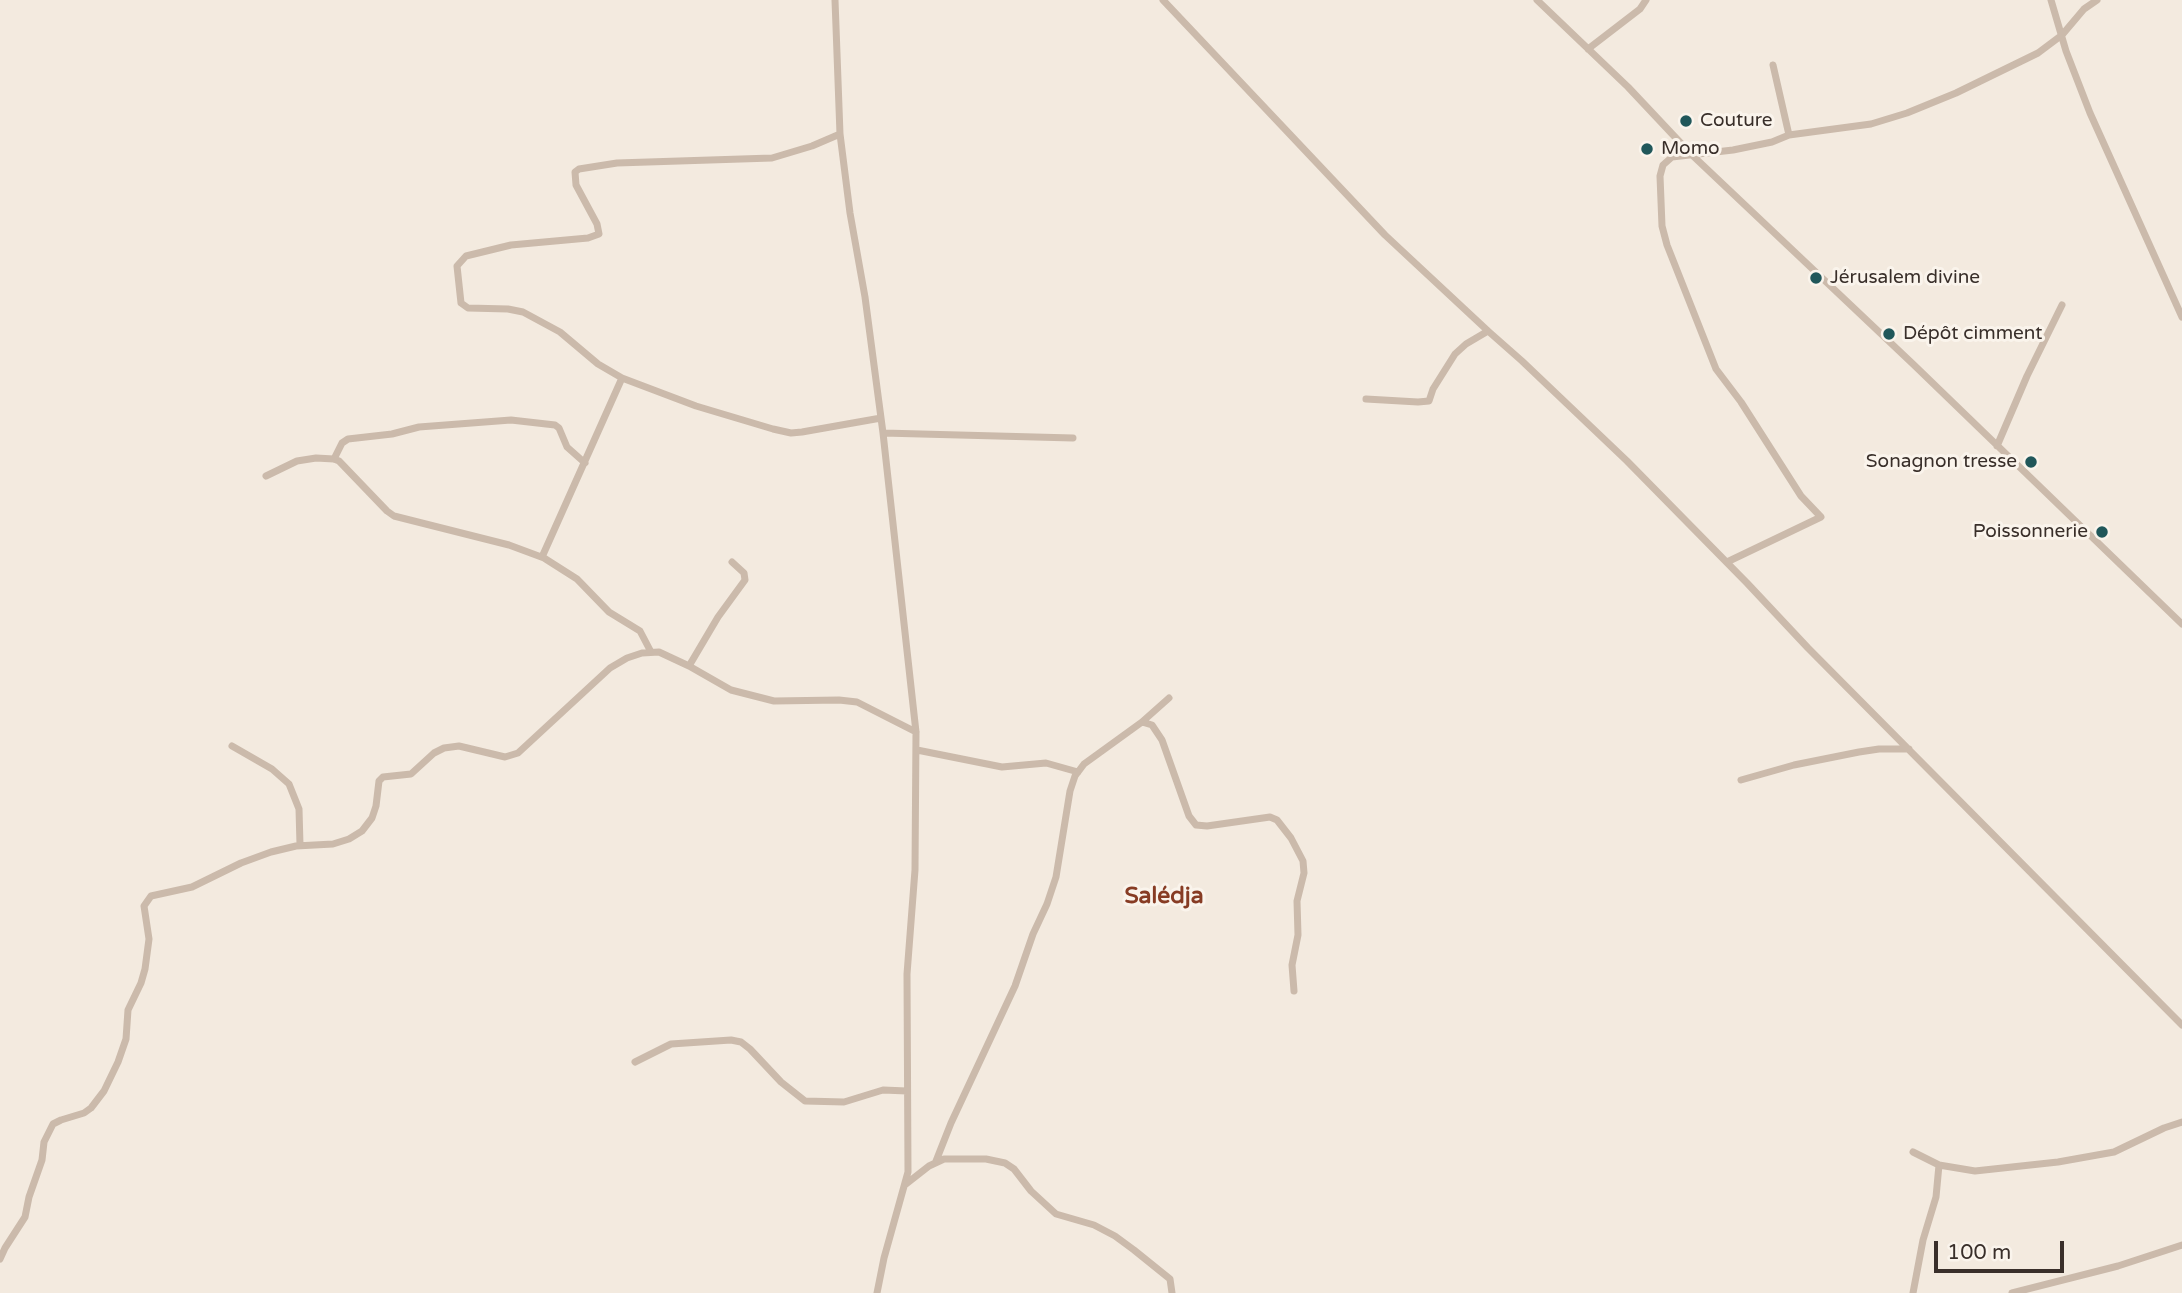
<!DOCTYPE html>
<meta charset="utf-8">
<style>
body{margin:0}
#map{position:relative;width:2182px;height:1293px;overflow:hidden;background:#f3eadf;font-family:"Varela Round",sans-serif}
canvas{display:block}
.scale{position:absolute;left:1934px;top:1241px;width:130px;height:32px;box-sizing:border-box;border:4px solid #392f2a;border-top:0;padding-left:9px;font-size:21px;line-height:24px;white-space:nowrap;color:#392f2a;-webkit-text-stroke:5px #faf4ec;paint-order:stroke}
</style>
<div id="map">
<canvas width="2182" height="1293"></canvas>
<div class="scale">100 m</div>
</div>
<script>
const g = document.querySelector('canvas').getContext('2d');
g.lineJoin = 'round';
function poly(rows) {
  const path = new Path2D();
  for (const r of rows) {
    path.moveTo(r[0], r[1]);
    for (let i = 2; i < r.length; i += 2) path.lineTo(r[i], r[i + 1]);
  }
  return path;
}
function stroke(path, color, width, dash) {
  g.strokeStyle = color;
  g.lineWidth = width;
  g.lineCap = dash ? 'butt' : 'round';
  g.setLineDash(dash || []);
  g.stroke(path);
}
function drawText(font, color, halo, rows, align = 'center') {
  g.font = font + ' "Varela Round",sans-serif';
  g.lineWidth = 6;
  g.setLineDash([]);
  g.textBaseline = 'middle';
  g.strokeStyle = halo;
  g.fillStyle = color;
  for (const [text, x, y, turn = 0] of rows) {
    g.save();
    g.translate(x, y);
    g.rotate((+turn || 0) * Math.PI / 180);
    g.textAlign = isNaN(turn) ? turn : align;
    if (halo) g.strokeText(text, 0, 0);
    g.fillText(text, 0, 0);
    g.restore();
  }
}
stroke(poly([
 [835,0,840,134,850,213,865,297,883,433,916,732,915,870,907,974,908,1172,884,1258,877,1293],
 [1163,0,1385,235,1488,331,1522,361,1627,461,1747,583,1808,648,2182,1025],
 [1537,0,1628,87,1691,154,1914,365,2182,624],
 [2051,0,2066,51,2090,113,2182,317],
 [1588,49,1640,9,1646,0],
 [840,134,812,146,772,158,617,163,579,169,575,172,576,185,597,224,599,234,588,238,511,245,466,256,457,266,461,303,468,308,508,309,523,312,560,332,598,364,622,378,696,406,773,429,791,433,802,432,881,418],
 [1789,135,1871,124,1907,113,1956,93,2038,53,2062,35,2084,9,2097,0],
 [1366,399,1418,402,1429,401,1433,389,1455,354,1466,344,1488,331],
 [883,433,1073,438],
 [1997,446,2027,376,2062,305],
 [334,459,342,443,348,439,392,434,419,427,511,420,555,425,559,428,567,447,585,463],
 [266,476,297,461,316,458,334,459,339,461,387,511,394,516,509,545,544,558,577,579,609,612,640,631,651,652],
 [542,557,622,378],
 [1727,562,1821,517,1801,496,1741,402,1716,369,1667,245,1662,226,1660,176,1663,165,1672,157,1733,150,1772,142,1789,135,1773,65],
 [689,666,718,617,745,580,744,573,732,562],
 [1142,722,1152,725,1162,740,1189,816,1196,825,1207,826,1270,817,1277,820,1291,838,1303,861,1304,873,1297,901,1298,935,1292,965,1294,991],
 [232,746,272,769,289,784,299,809,300,845],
 [917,750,1002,767,1046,763,1078,772],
 [1741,780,1794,765,1859,752,1879,749,1909,749],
 [635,1062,671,1044,731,1040,741,1042,750,1049,781,1082,805,1101,844,1102,883,1090,907,1091],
 [1913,1152,1939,1165,1975,1171,2058,1162,2114,1152,2164,1128,2182,1122],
 [936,1161,951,1123,1015,986,1033,934,1047,904,1056,877,1070,791,1075,776,1084,764,1142,722,1169,698],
 [906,1184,929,1166,944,1159,986,1159,1005,1163,1014,1169,1031,1191,1056,1214,1094,1225,1115,1236,1134,1250,1170,1279,1172,1293],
 [0,1259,5,1248,25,1217,29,1197,42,1160,44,1142,53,1124,61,1120,84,1113,91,1108,104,1091,118,1062,126,1039,128,1010,141,983,145,969,149,939,144,906,151,896,192,887,241,863,271,852,296,846,333,844,349,839,362,831,372,818,376,806,379,781,383,777,411,774,434,753,444,748,459,746,505,757,518,753,610,668,627,658,642,653,659,652,689,666,731,690,774,701,839,700,857,702,916,732],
 [1913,1293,1923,1240,1936,1197,1939,1165],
 [2012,1293,2118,1266,2182,1245]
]), '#cbbaab', 7);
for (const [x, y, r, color] of [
 [1686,121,7,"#20575a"],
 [1647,149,7,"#20575a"],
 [1816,278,7,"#20575a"],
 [1889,334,7,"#20575a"],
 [2031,462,7,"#20575a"],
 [2102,532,7,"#20575a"]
]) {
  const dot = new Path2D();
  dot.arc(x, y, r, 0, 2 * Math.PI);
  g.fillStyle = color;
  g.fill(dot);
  stroke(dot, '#faf4ec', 2.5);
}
drawText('19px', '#392f2a', '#faf4ec', [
 ["Couture",1700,121],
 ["Momo",1661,149],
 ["Jérusalem divine",1830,278],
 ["Dépôt cimment",1903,334],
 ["Sonagnon tresse",2017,462,"right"],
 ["Poissonnerie",2088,532,"right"]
], 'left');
drawText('bold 23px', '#873c24', '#faf4ec', [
 ["Salédja",1164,897]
]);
</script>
